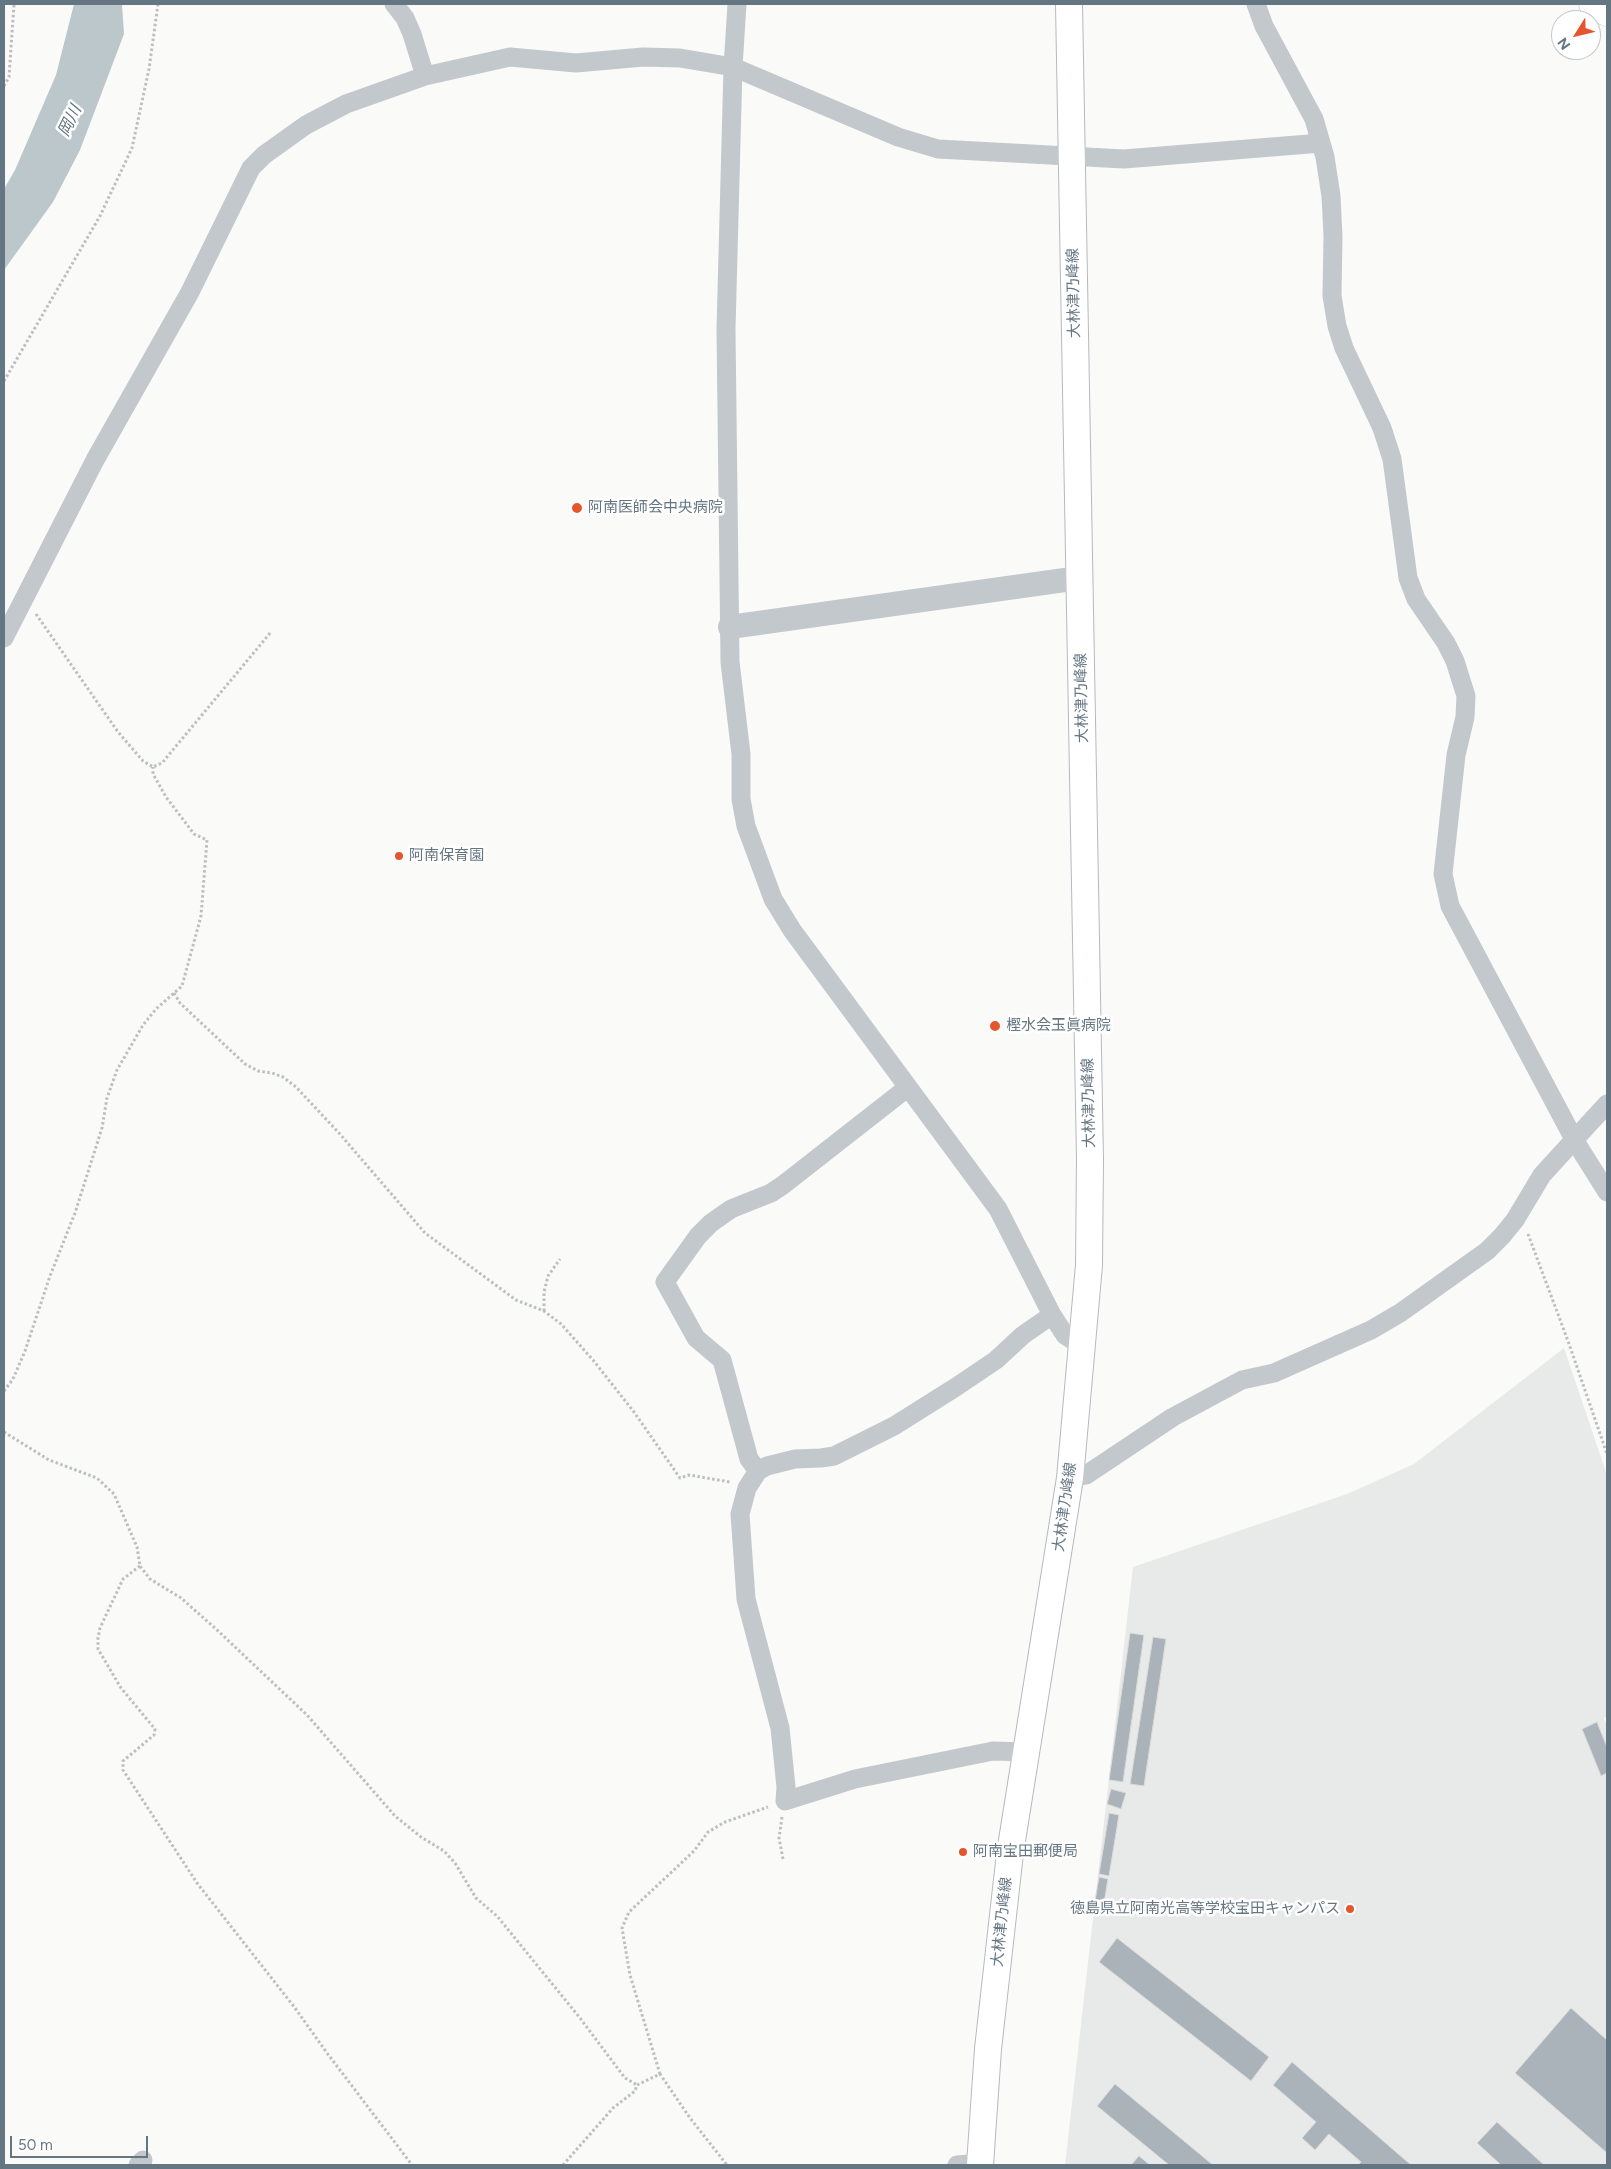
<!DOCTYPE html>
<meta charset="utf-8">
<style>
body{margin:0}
#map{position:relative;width:1611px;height:2169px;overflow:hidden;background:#fafaf8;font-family:Figtree,sans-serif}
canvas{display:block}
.frame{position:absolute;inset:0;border:5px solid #657683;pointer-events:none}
.north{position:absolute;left:1551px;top:10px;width:50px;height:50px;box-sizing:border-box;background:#fff;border:1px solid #c1c8cd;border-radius:50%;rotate:234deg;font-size:14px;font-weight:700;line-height:20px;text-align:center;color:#657683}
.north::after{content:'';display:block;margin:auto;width:18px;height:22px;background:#e4572e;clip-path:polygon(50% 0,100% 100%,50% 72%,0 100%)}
.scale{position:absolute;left:10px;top:2136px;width:138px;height:22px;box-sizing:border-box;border:2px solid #657683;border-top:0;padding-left:6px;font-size:15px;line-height:18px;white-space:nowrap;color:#657683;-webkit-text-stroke:4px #fff;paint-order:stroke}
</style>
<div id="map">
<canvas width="1611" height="2169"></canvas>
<div class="frame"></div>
<div class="north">N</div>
<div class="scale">50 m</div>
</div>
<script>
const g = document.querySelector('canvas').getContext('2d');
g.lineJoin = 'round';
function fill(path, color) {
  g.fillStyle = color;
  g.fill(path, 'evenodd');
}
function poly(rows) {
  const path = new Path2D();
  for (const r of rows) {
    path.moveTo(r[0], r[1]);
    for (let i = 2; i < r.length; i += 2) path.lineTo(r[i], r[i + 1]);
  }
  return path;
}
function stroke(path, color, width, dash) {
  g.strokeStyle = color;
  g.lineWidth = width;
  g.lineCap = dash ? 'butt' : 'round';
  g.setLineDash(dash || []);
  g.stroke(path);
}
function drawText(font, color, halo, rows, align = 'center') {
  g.font = font + ' Figtree,"Noto Sans JP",sans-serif';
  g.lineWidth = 5;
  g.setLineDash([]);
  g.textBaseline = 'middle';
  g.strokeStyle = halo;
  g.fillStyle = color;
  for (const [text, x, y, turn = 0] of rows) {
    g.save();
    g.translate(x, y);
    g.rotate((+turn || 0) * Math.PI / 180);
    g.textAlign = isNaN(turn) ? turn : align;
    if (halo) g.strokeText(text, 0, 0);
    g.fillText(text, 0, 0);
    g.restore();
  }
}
fill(poly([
 [1564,1348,1607,1475,1607,1716,1604,1718,1607,1726,1607,2165,1065,2165,1133,1567,1347,1494,1414,1464]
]), '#e8e9e9');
fill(poly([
 [74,4,122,4,124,34,80,150,53,202,4,270,4,189,15,170,56,75]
]), '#bbc7cb');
const building = poly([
 [1130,1633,1144,1635,1123,1782,1109,1780,1130,1633],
 [1153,1637,1166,1639,1144,1786,1130,1784,1153,1637],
 [1597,1722,1607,1747,1607,1773,1601,1776,1582,1729,1597,1722],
 [1111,1789,1126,1793,1121,1809,1107,1804,1111,1789],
 [1109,1813,1119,1815,1109,1876,1099,1874,1109,1813],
 [1099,1877,1108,1879,1104,1903,1095,1901,1099,1877],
 [1117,1938,1269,2057,1251,2081,1099,1962,1117,1938],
 [1571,2008,1607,2040,1607,2153,1515,2073,1571,2008],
 [1292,2062,1411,2165,1358,2165,1361,2162,1329,2134,1315,2150,1302,2138,1316,2122,1273,2085,1292,2062],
 [1115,2084,1213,2165,1169,2165,1097,2106,1115,2084],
 [1497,2122,1544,2165,1501,2165,1477,2143,1497,2122],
 [1139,2156,1150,2165,1131,2165,1139,2156]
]);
fill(building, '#aab3b9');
stroke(building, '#dcdcda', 1);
const secondary = poly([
 [980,2165,988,2049,1010,1853,1070,1478,1089,1265,1090,1160,1069,4]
]);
const primary = poly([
 [1593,4,1607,12]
]);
stroke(secondary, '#b3babf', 28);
stroke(primary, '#b5babe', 29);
stroke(poly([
 [4,86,9,77,14,4],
 [4,381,100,216,132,148,149,69,158,4],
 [36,614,118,732,143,761,153,767,162,763,271,632],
 [174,993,180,1003,245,1064,258,1071,272,1073,283,1077,296,1087,339,1133,425,1233,516,1300,544,1311,561,1324,593,1360,634,1412,680,1478,689,1475,730,1482],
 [1528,1234,1568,1341,1607,1454],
 [544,1311,544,1292,548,1276,560,1259],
 [4,1391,13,1379,25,1351,50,1276,75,1213,102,1128,107,1098,117,1070,143,1025,156,1009,182,986,201,916,207,840,194,834,166,797,153,774,153,767],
 [4,1432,49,1460,97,1478,114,1494,137,1547,140,1566,150,1579,181,1598,216,1629,307,1715,395,1816,421,1837,444,1851,455,1863,476,1898,497,1916,580,2018,625,2078,637,2085],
 [140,1566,123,1579,100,1628,98,1638,98,1649,121,1688,155,1729,154,1735,123,1761,123,1770,197,1883,295,2008,327,2053,412,2165],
 [782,1817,779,1838,783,1859],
 [660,2074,630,1975,622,1928,629,1912,694,1851,708,1832,725,1822,768,1807],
 [563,2165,613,2108,635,2091,637,2085,660,2074,690,2118,727,2165]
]), '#bbbfc2', 3, [2.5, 2.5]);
stroke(poly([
 [394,4,405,18,412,34,425,76],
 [737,4,733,67,726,329,730,662,741,754,741,799,746,826,773,899,792,930,998,1209,1052,1315,1065,1335,1083,1347],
 [1256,4,1264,26,1314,119,1325,157,1331,196,1333,236,1332,296,1337,326,1344,348,1382,428,1392,459,1408,578,1416,599,1446,643,1455,661,1466,696,1465,717,1456,755,1443,874,1450,906,1575,1141,1607,1192],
 [4,638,95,460,190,292,251,168,264,155,306,125,346,104,425,76,510,57,576,63,643,57,680,58,733,67,898,137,938,149,1124,159,1321,143],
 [758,1471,749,1459,722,1360,696,1338,665,1282,698,1236,711,1223,731,1209,771,1193,783,1185,907,1088],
 [1070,1478,1086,1475,1173,1417,1242,1380,1274,1373,1371,1330,1400,1313,1487,1251,1502,1236,1515,1220,1542,1175,1607,1104],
 [1026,1752,993,1751,855,1779,785,1801,786,1787,780,1728,746,1599,740,1514,747,1488,758,1471,767,1466,795,1459,821,1458,834,1456,894,1426,956,1387,996,1360,1023,1335,1052,1315],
 [138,2165,143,2160],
 [957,2165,980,2163]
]), '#c3c8cc', 19);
stroke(poly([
 [730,627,1079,578]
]), '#c3c8cc', 24);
stroke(secondary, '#fff', 26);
stroke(primary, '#fff', 28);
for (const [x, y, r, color] of [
 [577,508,6,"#e4572e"],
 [399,856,5,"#e4572e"],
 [995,1026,6,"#e4572e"],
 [963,1852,5,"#e4572e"],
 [1350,1909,5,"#e4572e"]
]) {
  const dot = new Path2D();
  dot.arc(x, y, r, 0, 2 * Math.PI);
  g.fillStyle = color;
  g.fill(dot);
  stroke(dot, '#fff', 2);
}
drawText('15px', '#657683', '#fff', [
 ["大林津乃峰線",1074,293,-91],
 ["大林津乃峰線",1082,698,-91],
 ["大林津乃峰線",1089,1103,-91],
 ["大林津乃峰線",1065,1507,-82],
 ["大林津乃峰線",1002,1922,-84]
]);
drawText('15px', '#657683', '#fff', [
 ["阿南医師会中央病院",588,508],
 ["阿南保育園",409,856],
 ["樫水会玉眞病院",1006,1026],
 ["阿南宝田郵便局",973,1852],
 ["徳島県立阿南光高等学校宝田キャンパス",1340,1909,"right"]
], 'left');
drawText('italic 16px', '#60757c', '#fff', [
 ["岡川",70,121,-64]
]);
</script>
